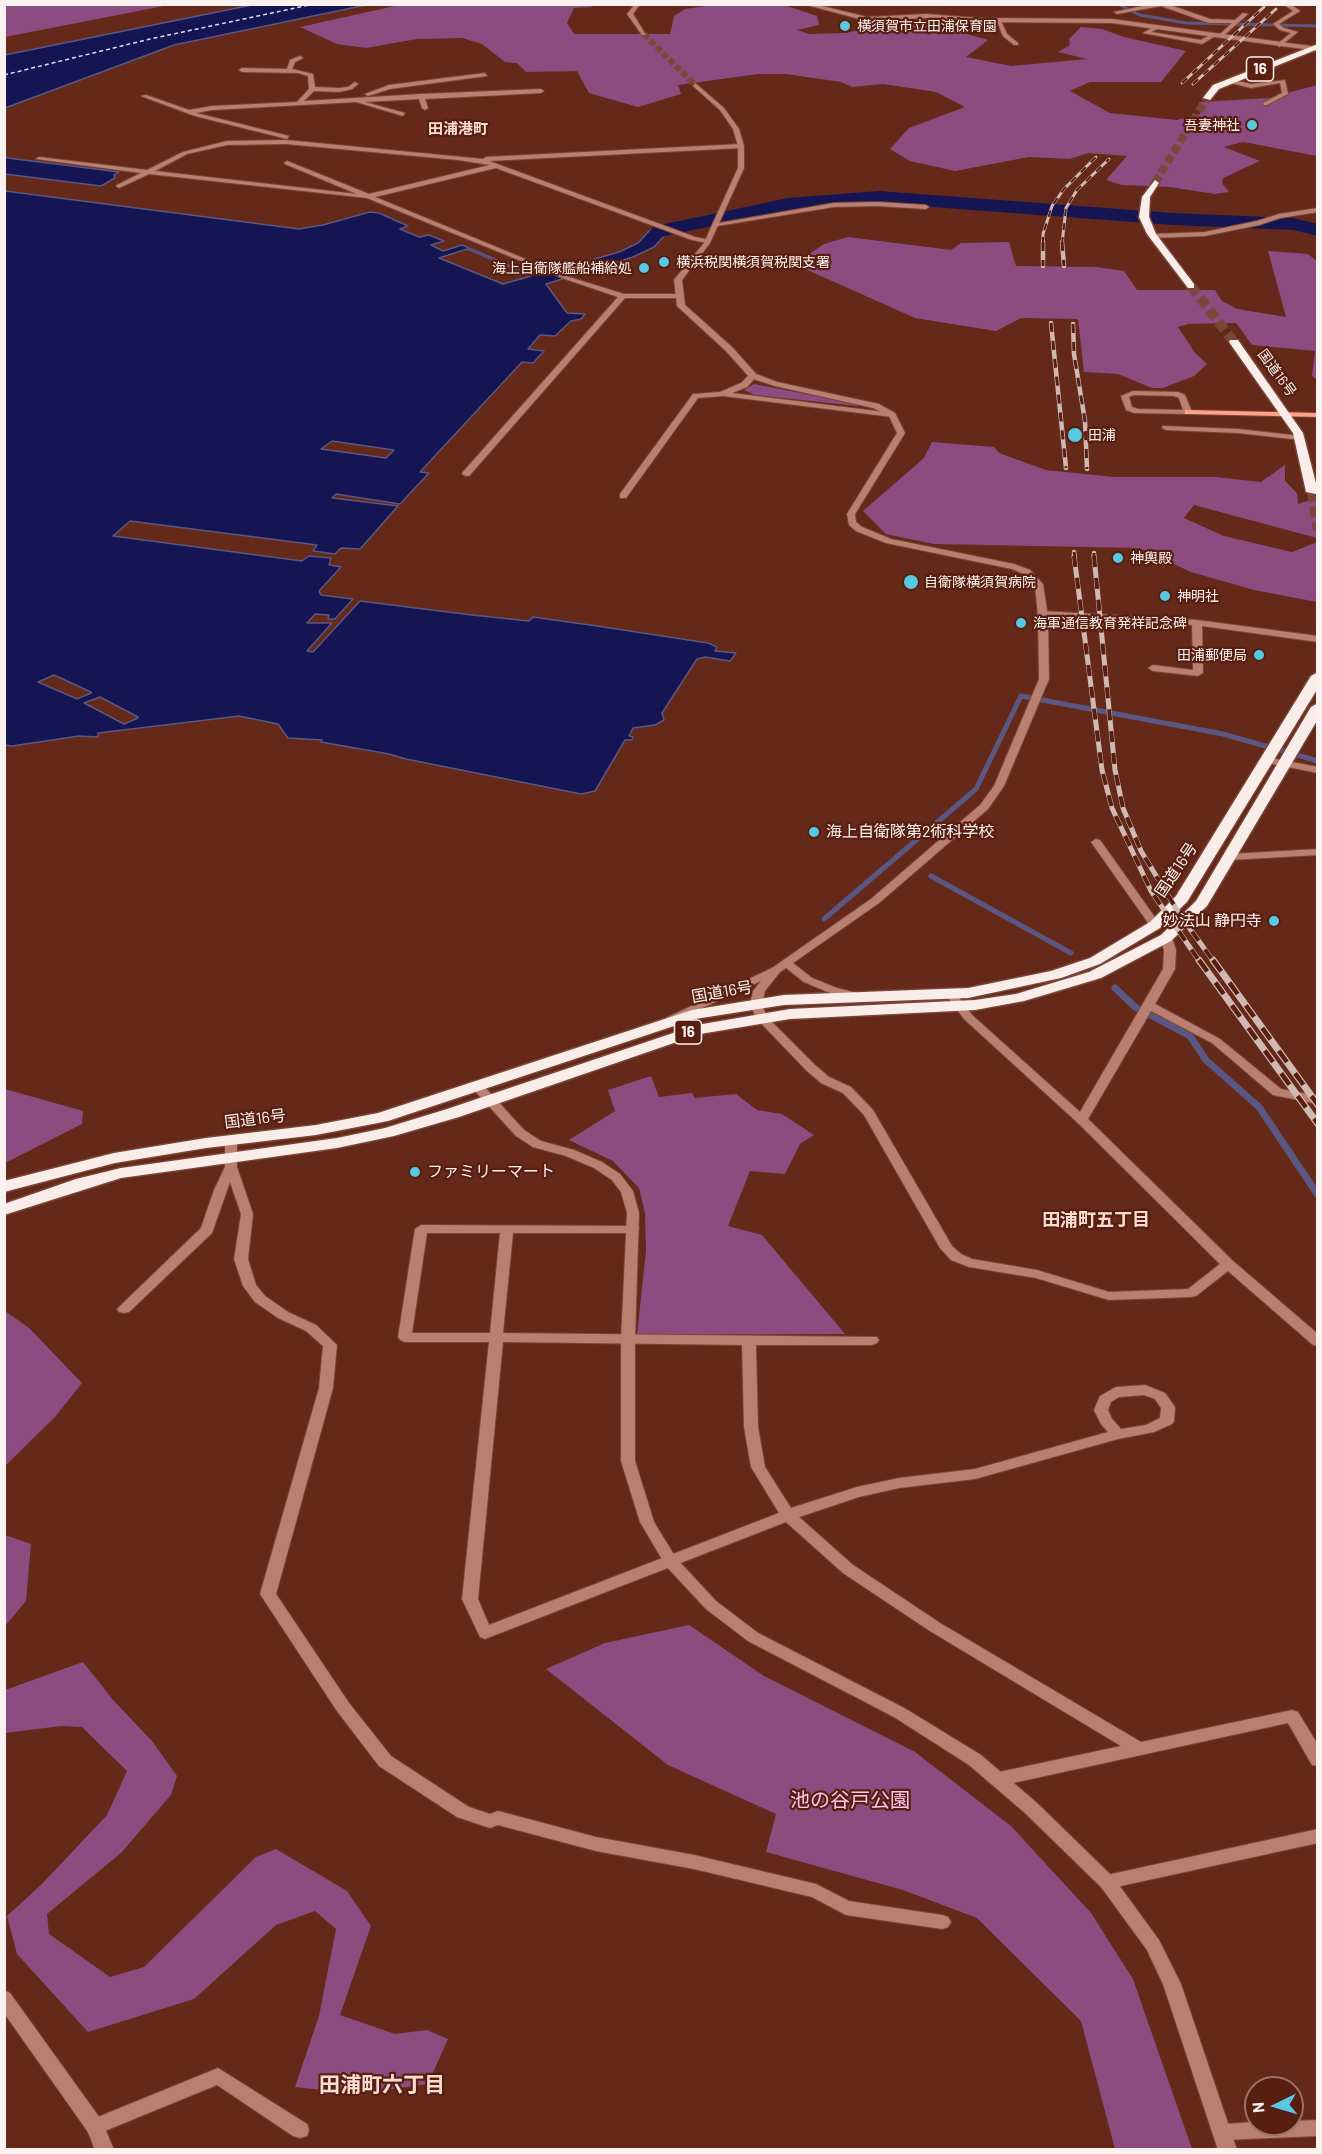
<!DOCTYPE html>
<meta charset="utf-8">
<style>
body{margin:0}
#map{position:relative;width:1322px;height:2154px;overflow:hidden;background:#65291a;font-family:Barlow,sans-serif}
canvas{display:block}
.frame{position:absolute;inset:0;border:6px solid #faf2f0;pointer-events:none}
.north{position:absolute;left:1244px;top:2076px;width:60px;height:60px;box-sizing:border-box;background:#581e0f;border:2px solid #997369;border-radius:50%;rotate:265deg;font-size:16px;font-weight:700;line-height:24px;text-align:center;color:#faf2f0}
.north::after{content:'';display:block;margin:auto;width:21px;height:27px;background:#57c9e3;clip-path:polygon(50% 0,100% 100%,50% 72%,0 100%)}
</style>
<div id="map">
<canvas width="1322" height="2154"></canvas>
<div class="frame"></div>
<div class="north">N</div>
</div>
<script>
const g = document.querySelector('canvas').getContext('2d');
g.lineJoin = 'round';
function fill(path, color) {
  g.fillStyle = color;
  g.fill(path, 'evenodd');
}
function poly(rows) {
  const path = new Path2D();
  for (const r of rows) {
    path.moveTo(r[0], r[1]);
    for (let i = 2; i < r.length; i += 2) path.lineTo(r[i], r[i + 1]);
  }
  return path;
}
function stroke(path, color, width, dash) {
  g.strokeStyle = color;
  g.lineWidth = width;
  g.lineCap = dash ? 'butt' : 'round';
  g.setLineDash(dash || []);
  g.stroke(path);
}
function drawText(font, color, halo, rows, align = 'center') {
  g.font = font + ' Barlow,"Noto Sans JP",sans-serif';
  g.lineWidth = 4.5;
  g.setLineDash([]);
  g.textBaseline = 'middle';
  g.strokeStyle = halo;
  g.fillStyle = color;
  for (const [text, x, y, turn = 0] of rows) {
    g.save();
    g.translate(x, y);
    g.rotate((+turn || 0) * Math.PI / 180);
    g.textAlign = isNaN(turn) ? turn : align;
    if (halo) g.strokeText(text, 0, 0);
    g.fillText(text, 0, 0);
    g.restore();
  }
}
fill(poly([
 [5,4,169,4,169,5,5,37],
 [589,4,592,7,574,8,567,23,574,34,670,34,674,16,685,9,712,5,781,4,817,16,819,25,797,30,809,34,846,33,900,20,929,23,988,40,966,57,1011,66,1087,59,1058,52,1070,45,1069,39,1081,27,1102,29,1124,37,1186,51,1161,82,1090,82,1070,91,1110,113,1177,120,1200,114,1199,102,1269,98,1317,85,1317,156,1243,142,1224,147,1260,161,1223,178,1222,183,1229,192,1215,194,1170,187,1122,185,1106,180,1127,156,1088,153,1070,159,1029,157,955,171,910,161,890,149,909,128,965,107,936,92,883,84,852,87,841,82,786,74,758,74,678,85,681,94,638,107,589,93,577,71,526,72,517,63,505,62,482,44,462,38,417,39,366,48,337,44,300,27,399,5],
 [848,237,951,250,961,243,1009,242,1016,266,1096,267,1124,271,1137,290,1215,290,1222,301,1237,309,1286,317,1268,251,1308,254,1317,261,1317,380,1312,376,1315,351,1252,345,1236,323,1188,324,1178,327,1195,353,1207,364,1194,376,1163,388,1152,388,1118,374,1084,372,1078,319,1021,318,996,331,915,318,794,264,824,244],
 [754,384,857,404,858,406,755,395,744,390],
 [932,442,994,447,999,453,1046,470,1114,477,1216,477,1261,482,1285,465,1285,481,1297,493,1298,504,1317,498,1317,538,1194,505,1184,518,1224,536,1292,552,1317,542,1317,602,1254,590,1191,572,1139,548,933,544,886,534,863,511,924,458],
 [651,1076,659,1097,692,1093,695,1098,736,1094,757,1110,782,1114,814,1135,800,1144,785,1174,750,1171,728,1226,762,1235,845,1334,637,1335,646,1251,645,1213,639,1188,613,1161,569,1140,615,1111,608,1090],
 [5,1089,83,1111,82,1124,5,1163],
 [5,1311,29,1328,82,1383,55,1417,5,1466],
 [5,1535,31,1544,26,1601,5,1626],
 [689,1625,764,1676,915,1752,1011,1826,1091,1913,1133,1979,1192,2149,1115,2149,1081,2021,977,1918,903,1890,766,1852,776,1814,668,1765,546,1669,605,1643],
 [83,1662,114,1701,152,1741,177,1776,171,1795,121,1853,47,1914,49,1934,110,1977,144,1967,256,1857,276,1849,347,1891,371,1926,340,2015,395,2034,427,2030,448,2039,428,2084,358,2094,295,2087,319,2016,336,1929,315,1911,276,1925,194,1999,88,2032,17,1954,7,1916,42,1884,107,1815,127,1771,82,1727,61,1726,5,1733,5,1690]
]), '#8c4c7f');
const water = poly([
 [252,5,366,5,174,45,5,108,5,55,252,5],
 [5,157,8,158,119,172,114,175,115,178,101,186,5,174,5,157],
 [5,191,299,229,323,225,370,212,379,213,408,226,400,229,419,237,429,235,444,241,431,245,443,251,462,245,533,275,542,274,619,252,638,243,650,230,710,215,707,223,665,235,654,247,633,257,546,284,567,313,585,314,581,319,571,321,555,336,540,335,528,349,544,351,533,363,522,362,420,472,429,473,400,504,336,494,332,498,398,506,360,549,341,548,335,554,313,551,317,545,130,521,113,536,302,561,309,556,331,558,329,565,341,567,319,591,321,595,353,599,335,619,328,619,329,615,315,614,307,623,332,623,307,651,313,652,360,601,472,615,529,621,533,617,597,626,708,643,717,647,715,651,736,653,730,661,705,657,697,659,662,713,664,720,655,725,633,728,629,736,633,737,632,740,625,740,595,791,581,794,406,759,389,754,321,742,322,740,288,738,278,724,239,716,98,733,98,737,79,736,12,746,5,745,5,191],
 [467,249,531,276,503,284,439,258,467,249],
 [332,441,394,450,386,458,321,449,332,441],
 [54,675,91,692,91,693,77,699,38,682,54,675],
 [100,697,138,717,138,718,124,724,84,703,100,697]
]);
fill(water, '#161554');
stroke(water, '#5a5783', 1.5);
stroke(poly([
 [1118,4,1140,15,1186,23,1318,26]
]), '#5a5783', 3);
stroke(poly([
 [931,876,1071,953],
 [824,919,976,789,1021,696,1223,734,1318,761]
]), '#5a5783', 5);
stroke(poly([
 [1115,988,1135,1007,1190,1036,1206,1060,1259,1107,1318,1195]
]), '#5a5783', 7);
fill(poly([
 [879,191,1173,213,1293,218,1318,224,1318,236,1293,230,1173,225,879,203,788,210,660,237,653,235,650,231,653,227,660,225,788,198,879,191]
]), '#161554');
stroke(poly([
 [4,75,150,39,314,4]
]), '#dadff3', 1.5, [4, 3]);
stroke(poly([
 [644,34,695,85]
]), '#7b473a', 6, [6, 3]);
stroke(poly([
 [1155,183,1207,98]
]), '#7b473a', 8, [8, 4]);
stroke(poly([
 [1191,286,1234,342],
 [1312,492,1318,530]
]), '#7b473a', 10, [10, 5]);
const minor = poly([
 [1152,4,1167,4,1210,19,1235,20,1243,13,1248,14,1221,38,1219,35,1232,23,1209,23,1161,6,1117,14,1114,12,1152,4],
 [1283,4,1290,4,1300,11,1279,24,1284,28,1298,32,1279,47,1277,44,1291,33,1280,30,1273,24,1293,11,1283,4],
 [996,19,1000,19,1007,34,1018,43,1018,45,1014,45,1003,36,996,19],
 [1157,25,1159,28,1151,32,1201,40,1212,34,1217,35,1202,44,1143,33,1157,25],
 [300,56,303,58,295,62,292,69,313,74,315,87,339,88,348,87,355,82,358,84,352,89,339,92,314,91,304,101,421,94,541,89,544,91,541,93,425,99,428,108,425,110,422,108,419,99,365,102,405,113,403,116,356,102,212,110,196,113,289,136,287,139,195,116,141,96,146,95,189,110,212,106,297,102,309,89,308,76,298,73,242,72,239,70,242,68,287,69,290,60,300,56],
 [485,73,487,76,390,89,368,96,365,94,389,85,485,73],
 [1229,79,1251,84,1285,80,1288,94,1267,105,1263,105,1263,103,1282,93,1280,83,1251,88,1227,82,1229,79],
 [286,140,483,159,486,157,741,144,744,146,741,148,489,161,695,237,709,240,709,242,707,243,692,240,496,168,375,197,569,277,624,294,678,294,682,296,678,298,625,298,469,476,466,476,462,474,463,472,618,297,565,279,367,198,149,174,119,188,116,186,117,185,141,173,36,159,39,157,147,170,183,152,227,141,286,140],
 [286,144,458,160,490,165,369,194,287,161,284,163,285,164,357,194,155,171,187,154,227,145,286,144],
 [877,202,926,205,929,207,926,209,877,206,834,207,717,226,714,224,834,203,877,202],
 [1318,208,1318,212,1280,218,1259,225,1205,236,1153,238,1150,236,1153,234,1205,232,1257,221,1279,214,1318,208],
 [750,374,757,376,747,387,732,393,892,413,896,415,892,417,723,396,698,398,626,498,620,498,620,494,693,394,720,392,741,383,750,374],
 [1133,391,1178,392,1185,395,1192,412,1188,414,1134,413,1126,410,1121,396,1133,391],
 [1134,395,1174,396,1179,398,1183,410,1138,409,1132,407,1129,397,1134,395],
 [1163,426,1238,429,1301,436,1305,438,1301,440,1238,433,1166,430,1162,428,1163,426],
 [1042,611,1197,620,1318,636,1318,642,1202,626,1203,673,1198,676,1153,671,1148,668,1153,665,1193,670,1192,625,1039,616,1037,614,1042,611],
 [1266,757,1318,767,1318,773,1262,762,1262,758,1266,757],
 [1096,839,1100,840,1159,923,1161,925,1159,927,1151,927,1091,842,1096,839],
 [1318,849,1318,855,1230,860,1225,857,1230,854,1318,849],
 [1166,935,1172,938,1176,950,1175,969,1155,1004,1220,1039,1281,1089,1318,1096,1318,1104,1273,1095,1212,1043,1151,1011,1088,1119,1233,1261,1318,1334,1318,1346,1313,1345,1228,1271,1196,1296,1191,1297,1109,1300,1036,1278,969,1267,951,1260,940,1248,864,1115,843,1093,821,1083,807,1071,755,1017,761,1014,765,1015,815,1065,829,1077,851,1087,873,1110,952,1246,961,1254,972,1259,1037,1270,1109,1292,1188,1289,1220,1264,1078,1123,964,1019,945,994,947,992,955,992,972,1015,1080,1112,1163,969,1164,950,1160,938,1166,935],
 [231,1136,237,1140,237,1167,253,1214,248,1259,256,1285,265,1296,288,1312,316,1325,337,1345,333,1388,276,1594,349,1703,391,1756,469,1807,490,1814,498,1811,596,1837,694,1855,816,1884,849,1901,942,1915,948,1917,951,1922,948,1927,942,1929,846,1915,812,1897,694,1869,596,1851,498,1825,490,1828,457,1817,379,1766,337,1711,260,1594,319,1388,323,1346,306,1331,278,1318,255,1302,243,1286,234,1259,241,1214,230,1182,212,1233,129,1312,124,1313,119,1312,117,1309,201,1228,214,1190,225,1167,225,1140,231,1136],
 [421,1225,638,1226,639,1229,633,1233,513,1233,503,1333,877,1337,879,1340,877,1343,872,1345,756,1345,758,1427,765,1467,791,1508,857,1487,899,1478,975,1469,1108,1432,1101,1424,1094,1410,1100,1396,1116,1387,1145,1385,1165,1393,1175,1407,1174,1421,1172,1424,1154,1432,1118,1439,975,1479,899,1488,859,1497,799,1517,853,1565,940,1623,1141,1742,1292,1710,1298,1712,1318,1745,1318,1766,1312,1765,1288,1723,999,1786,993,1784,991,1779,993,1774,999,1772,1121,1746,930,1631,843,1573,786,1522,490,1637,485,1639,480,1637,462,1599,489,1342,405,1342,400,1340,398,1337,415,1229,421,1225],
 [427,1233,500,1233,490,1333,412,1333,427,1233],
 [503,1342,742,1345,744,1427,751,1467,779,1513,489,1625,478,1599,503,1342],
 [1144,1395,1155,1399,1161,1408,1160,1418,1146,1425,1121,1429,1112,1419,1108,1410,1111,1402,1119,1397,1144,1395],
 [1318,1829,1318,1843,1107,1889,1101,1887,1098,1882,1101,1877,1107,1875,1318,1829],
 [218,2068,307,2124,309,2130,307,2136,300,2138,293,2136,217,2085,95,2135,88,2133,86,2127,88,2121,218,2068],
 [1318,2120,1318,2136,1224,2140,1217,2138,1215,2132,1217,2126,1224,2124,1256,2122,1256,2124,1292,2124,1292,2121,1318,2120]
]);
const tertiary = poly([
 [635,4,640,4,633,14,646,35,642,35,627,14,635,4],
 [803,4,814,4,867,17,926,14,979,18,1112,19,1318,47,1318,51,1112,23,979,22,926,18,867,21,803,4],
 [695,83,724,108,739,129,744,146,744,168,710,243,682,280,685,305,732,347,756,374,777,382,879,404,895,413,905,433,855,514,856,522,862,527,891,539,1014,564,1030,570,1043,584,1048,617,1049,679,1004,786,988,809,879,903,793,963,812,978,837,988,861,994,863,996,861,998,857,999,830,993,804,982,786,968,780,972,765,991,762,1005,767,1017,761,1020,757,1019,750,1005,753,991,761,981,676,1020,672,1021,666,1018,772,968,871,899,980,805,994,786,1039,679,1038,617,1035,585,1024,574,1012,569,886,543,856,531,849,525,847,514,897,433,889,416,873,408,775,386,750,378,726,351,677,306,674,280,704,243,738,168,738,146,733,129,720,110,693,86,695,83],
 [478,1083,482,1084,524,1130,541,1141,574,1150,602,1162,620,1174,633,1191,639,1213,635,1340,635,1461,654,1522,676,1558,716,1601,758,1633,906,1709,981,1755,1037,1803,1113,1877,1159,1940,1181,1984,1237,2150,1218,2150,1163,1984,1147,1950,1101,1887,1025,1813,969,1765,894,1717,748,1641,706,1609,666,1566,640,1522,621,1461,621,1340,627,1213,621,1192,612,1180,594,1168,566,1156,533,1147,516,1136,474,1090,472,1087,474,1084,478,1083],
 [4,1990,10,1993,102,2121,114,2150,95,2150,88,2132,4,2013,4,1990]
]);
const secondary = poly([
 [1185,410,1318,413,1318,417,1188,414,1185,414,1185,410]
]);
const trunk = poly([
 [1318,44,1318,49,1219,89,1210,100,1203,98,1213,85,1318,44],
 [1155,180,1159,183,1150,197,1149,217,1156,234,1194,284,1194,288,1188,288,1147,234,1139,217,1142,197,1155,180],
 [1230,340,1238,340,1303,433,1318,491,1316,494,1306,492,1293,433,1229,342,1230,340],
 [1318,672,1318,688,1187,902,1160,928,1100,964,1061,978,968,998,784,1005,695,1019,388,1121,316,1135,206,1148,115,1163,4,1192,4,1181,114,1153,206,1138,316,1125,378,1113,692,1010,784,995,968,988,1051,971,1090,958,1150,922,1176,896,1311,676,1318,672],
 [1318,703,1318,719,1207,906,1171,941,1101,978,1024,1001,975,1010,790,1019,700,1034,459,1117,394,1136,337,1148,121,1178,4,1215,4,1204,76,1179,121,1168,337,1138,385,1128,447,1109,697,1025,790,1009,975,1000,1016,994,1089,972,1161,935,1196,901,1311,707,1318,703]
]);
stroke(minor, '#7a4538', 2);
stroke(tertiary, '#7a4538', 2);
stroke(secondary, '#7a4538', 2);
stroke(trunk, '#7a4538', 3);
fill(minor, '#b97f70');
fill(tertiary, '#b97f70');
fill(secondary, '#fea28a');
fill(trunk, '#f9edea');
const railFar3 = poly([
 [1182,83,1264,7],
 [1193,84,1276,9],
 [1043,244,1043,234,1052,206,1064,189,1096,157],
 [1062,244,1066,208,1077,190,1109,159]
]);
const railFar2 = poly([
 [1043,242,1043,266],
 [1062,242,1064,266],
 [1051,323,1066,468],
 [1073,324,1074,354,1085,421,1087,469],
 [1074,552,1075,557],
 [1094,553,1094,557]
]);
const railFar1 = poly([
 [1074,556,1102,770,1112,808,1151,891,1200,962],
 [1094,556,1115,770,1123,808,1141,851,1180,915,1214,962]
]);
const rail = poly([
 [1199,960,1318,1124],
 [1213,960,1318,1105]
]);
stroke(railFar3, '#d0b9b3', 3);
stroke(railFar2, '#d0b9b3', 4.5);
stroke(railFar1, '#d0b9b3', 5);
stroke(rail, '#d0b9b3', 7);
stroke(railFar3, '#581e0f', 2, [7]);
stroke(railFar2, '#581e0f', 3, [9]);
stroke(railFar1, '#581e0f', 4, [11]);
stroke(rail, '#581e0f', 4.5, [14]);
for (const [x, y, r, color] of [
 [845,26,6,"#57c9e3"],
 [1252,125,6,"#57c9e3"],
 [664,262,6,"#57c9e3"],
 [644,268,6,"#57c9e3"],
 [1075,435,8,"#57c9e3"],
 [1118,558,6,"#57c9e3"],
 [911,582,8,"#57c9e3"],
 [1165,596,6,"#57c9e3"],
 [1021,623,6,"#57c9e3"],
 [1259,655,6,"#57c9e3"],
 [814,832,6,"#57c9e3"],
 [1274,921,6,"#57c9e3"],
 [415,1172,6,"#57c9e3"]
]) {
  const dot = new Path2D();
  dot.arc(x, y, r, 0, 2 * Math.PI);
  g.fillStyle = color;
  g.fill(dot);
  stroke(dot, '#581e0f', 2);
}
drawText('14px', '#faf2f0', '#581e0f', [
 ["横須賀市立田浦保育園",857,26],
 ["吾妻神社",1240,125,"right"],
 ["横浜税関横須賀税関支署",676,262],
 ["海上自衛隊艦船補給処",632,268,"right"],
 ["田浦",1088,435],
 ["神輿殿",1130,558],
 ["自衛隊横須賀病院",924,582],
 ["神明社",1177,596],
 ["海軍通信教育発祥記念碑",1033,623],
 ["田浦郵便局",1247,655,"right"]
], 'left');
drawText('14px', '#faf2f0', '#581e0f', [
 ["国道16号",1277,373,54]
]);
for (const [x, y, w] of [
 [1260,69,27],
 [688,1032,27]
]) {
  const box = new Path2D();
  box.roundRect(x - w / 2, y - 12, w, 24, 4.5);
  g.fillStyle = '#581e0f';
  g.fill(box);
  stroke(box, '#faf2f0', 1.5);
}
drawText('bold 15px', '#faf2f0', null, [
 ["16",1260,69],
 ["16",688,1032]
]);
drawText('bold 15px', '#fbdcd4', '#581e0f', [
 ["田浦港町",458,129]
]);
drawText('16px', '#faf2f0', '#581e0f', [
 ["海上自衛隊第2術科学校",826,832],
 ["妙法山 静円寺",1262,921,"right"],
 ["ファミリーマート",427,1172]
], 'left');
drawText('16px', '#faf2f0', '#581e0f', [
 ["国道16号",1176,870,-56],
 ["国道16号",722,992,-10],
 ["国道16号",255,1119,-7]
]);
drawText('bold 18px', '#fbdcd4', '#581e0f', [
 ["田浦町五丁目",1096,1220]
]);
drawText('20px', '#fcc4ee', '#581e0f', [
 ["池の谷戸公園",850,1800]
]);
drawText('bold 21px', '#fbdcd4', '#581e0f', [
 ["田浦町六丁目",382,2085]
]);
</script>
